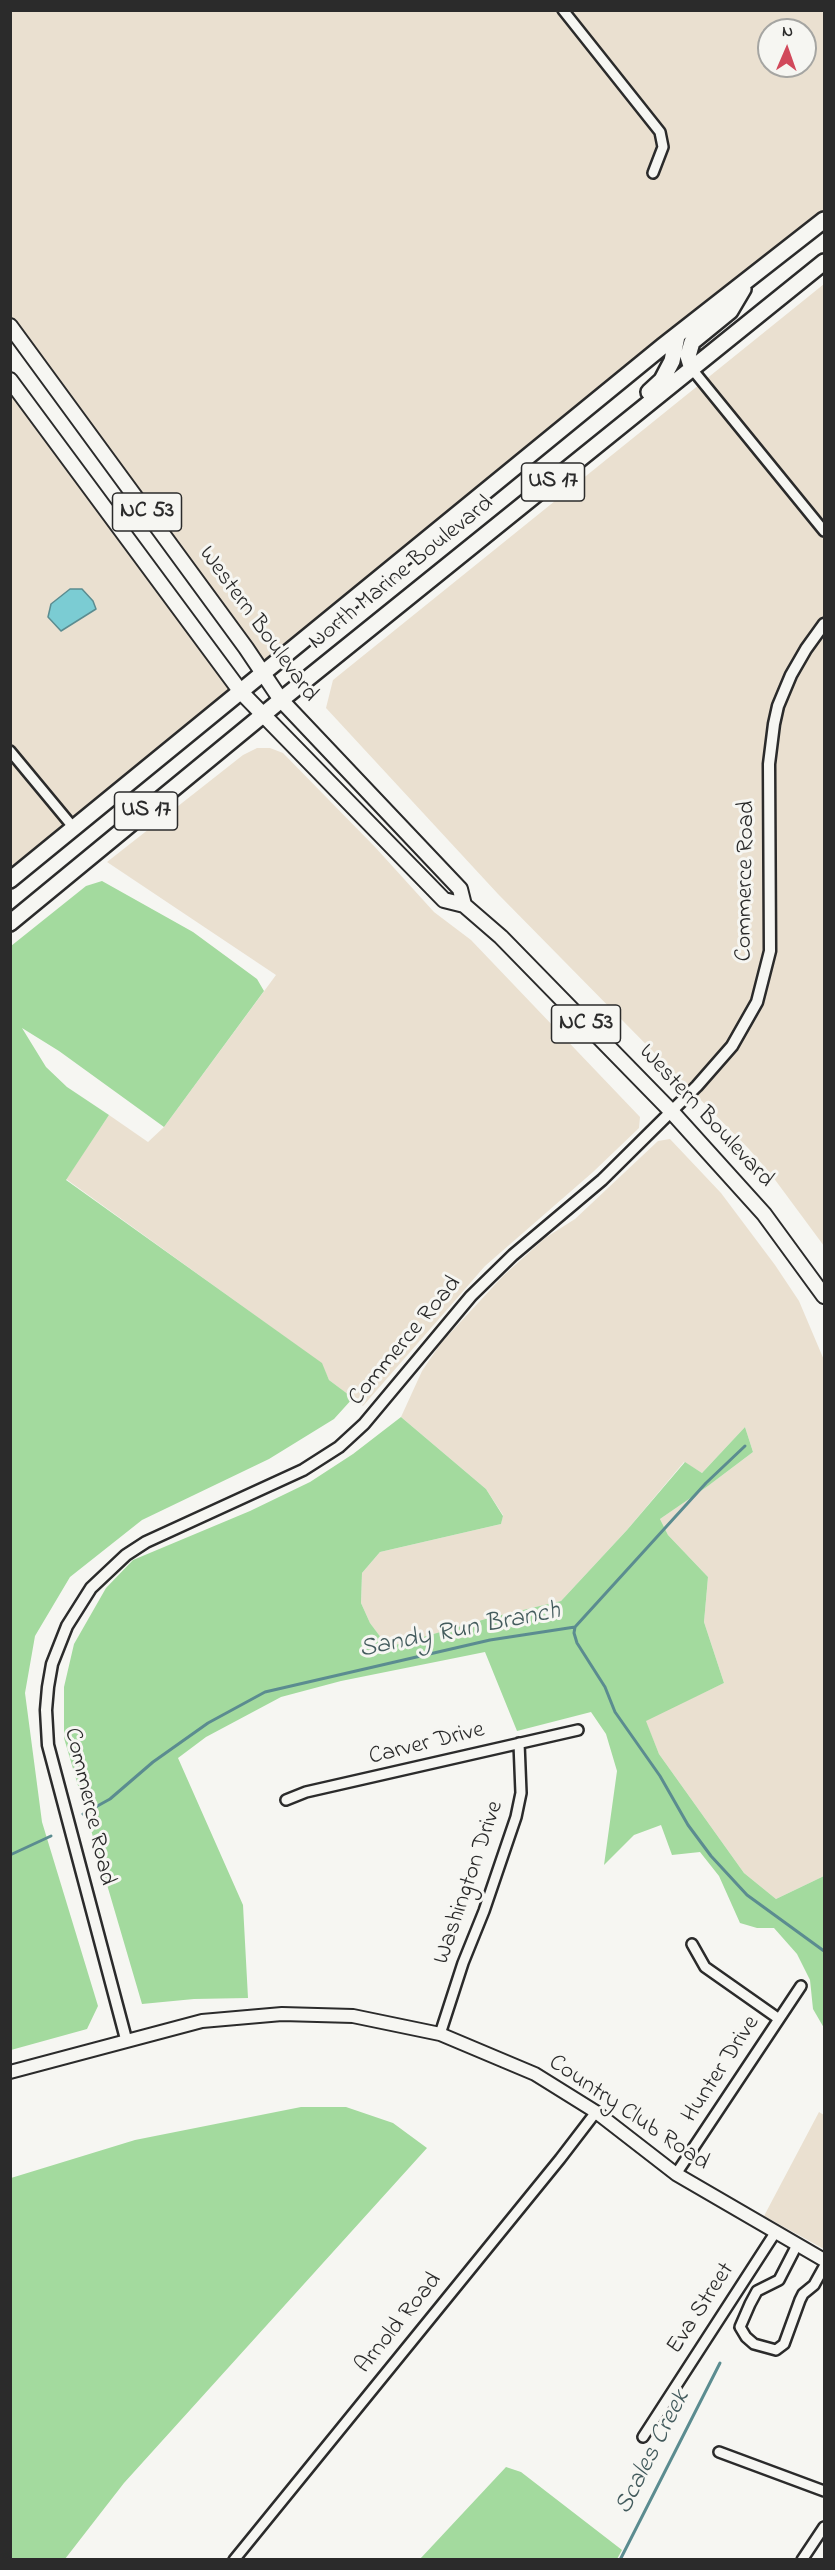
<!DOCTYPE html>
<style>
body{margin:0}
#map{position:relative;width:835px;height:2570px;overflow:hidden;background:#f6f6f2;font-family:"Indie Flower",sans-serif}
canvas{display:block}
.frame{position:absolute;inset:0;border:12px solid #2b2b2b;pointer-events:none}
.north{position:absolute;left:757px;top:18px;width:60px;height:60px;box-sizing:border-box;background:#f6f6f2;border:2px solid #a5a5a2;border-radius:50%;rotate:2deg;font-size:16px;font-weight:700;line-height:24px;text-align:center;color:#2b2b2b}
.north::after{content:'';display:block;margin:auto;width:21px;height:27px;background:#d1495b;clip-path:polygon(50% 0,100% 100%,50% 72%,0 100%)}
</style>
<div id="map">
<canvas width="835" height="2570"></canvas>
<div class="frame"></div>
<div class="north">N</div>
</div>
<script>
const g = document.querySelector('canvas').getContext('2d');
g.lineJoin = 'round';
function fill(path, color) {
  g.fillStyle = color;
  g.fill(path, 'evenodd');
}
function poly(rows) {
  const path = new Path2D();
  for (const r of rows) {
    path.moveTo(r[0], r[1]);
    for (let i = 2; i < r.length; i += 2) path.lineTo(r[i], r[i + 1]);
  }
  return path;
}
function stroke(path, color, width, dash) {
  g.strokeStyle = color;
  g.lineWidth = width;
  g.lineCap = dash ? 'butt' : 'round';
  g.setLineDash(dash || []);
  g.stroke(path);
}
function drawText(font, color, halo, rows, align = 'center') {
  g.font = font + ' "Indie Flower",sans-serif';
  g.lineWidth = 6;
  g.setLineDash([]);
  g.textBaseline = 'middle';
  g.strokeStyle = halo;
  g.fillStyle = color;
  for (const [text, x, y, turn = 0] of rows) {
    g.save();
    g.translate(x, y);
    g.rotate((+turn || 0) * Math.PI / 180);
    g.textAlign = isNaN(turn) ? turn : align;
    if (halo) g.strokeText(text, 0, 0);
    g.fillText(text, 0, 0);
    g.restore();
  }
}
fill(poly([
 [10,11,824,11,824,220,264,673,11,327],
 [769,30,805,30,805,66,769,66],
 [824,284,824,1246,770,1173,748,1148,498,894,326,708,333,680],
 [10,380,241,692,10,875],
 [257,748,270,748,283,753,375,847,434,912,471,940,640,1117,639,1128,593,1172,485,1266,363,1406,329,1380,321,1363,66,1179,109,1115,148,1142,164,1127,276,975,107,862,243,755],
 [670,1139,721,1193,775,1265,799,1301,824,1360,824,1876,776,1899,744,1873,659,1754,645,1720,724,1683,704,1622,708,1577,668,1535,660,1519,708,1486,753,1452,745,1427,702,1473,684,1462,627,1530,561,1601,489,1618,388,1647,370,1623,361,1603,362,1573,380,1552,501,1524,503,1515,486,1489,401,1417,422,1371,441,1343,503,1276,545,1238,575,1219,658,1141],
 [819,2112,824,2115,824,2249,764,2216]
]), '#eae0d0');
fill(poly([
 [102,881,193,932,257,979,264,991,164,1127,59,1051,22,1028,46,1067,67,1087,109,1115,66,1180,322,1363,329,1380,353,1398,334,1419,269,1459,142,1520,70,1577,35,1636,25,1693,42,1822,98,2006,87,2029,11,2050,11,946,86,886],
 [401,1417,486,1489,503,1516,501,1524,380,1552,362,1573,361,1603,370,1623,388,1647,489,1618,561,1601,627,1530,685,1462,702,1473,745,1427,753,1452,708,1486,660,1519,668,1535,708,1577,704,1622,724,1683,646,1721,659,1754,744,1873,776,1899,824,1876,824,2028,813,2009,810,1980,797,1954,774,1928,757,1928,740,1923,719,1876,700,1852,672,1855,661,1825,634,1835,604,1865,617,1771,606,1734,591,1712,517,1731,485,1652,341,1681,281,1697,206,1737,178,1758,243,1905,248,1998,194,1999,142,2004,64,1738,64,1687,74,1644,106,1588,133,1560,250,1511,310,1482,353,1454],
 [301,2107,346,2107,393,2123,427,2148,124,2483,65,2559,11,2559,11,2178,135,2140],
 [506,2467,521,2472,622,2550,617,2559,420,2559]
]), '#a3da9e');
const water = poly([
 [70,589,82,589,93,601,96,609,61,631,48,617,51,604,70,589]
]);
fill(water, '#7bccd3');
stroke(water, '#5b8c90', 1.5);
stroke(poly([
 [575,1627,574,1633,577,1643,605,1687,615,1712,660,1776,688,1825,711,1856,747,1895,824,1951],
 [575,1627,706,1483,745,1446],
 [83,1814,110,1799,153,1762,208,1723,265,1692,490,1640,575,1627],
 [10,1855,51,1836],
 [620,2560,720,2363]
]), '#5b8c90', 3);
const minor = poly([
 [563,10,660,132,663,147,653,173],
 [692,369,824,531],
 [10,751,73,827],
 [286,1800,306,1792,578,1730],
 [692,1944,705,1967,779,2019],
 [440,2034,463,1963,484,1911,516,1817,521,1793,519,1743],
 [676,2174,801,1986],
 [797,2245,779,2280,757,2291,750,2304,740,2327,746,2337,754,2344,776,2350,784,2344,800,2300,803,2294,814,2285,824,2267],
 [643,2437,775,2233],
 [719,2452,824,2491],
 [234,2560,560,2159,596,2112],
 [802,2560,824,2527]
]);
const tertiary = poly([
 [126,2039,48,1745,46,1710,48,1687,52,1664,67,1626,91,1588,126,1555,146,1542,303,1470,339,1447,364,1424,471,1296,513,1255,602,1180,697,1086,732,1046,757,1002,770,951,769,764,774,724,778,706,791,675,806,649,824,624]
]);
const secondary = poly([
 [10,2072,202,2021,282,2014,353,2016,440,2034,535,2074,596,2112,676,2174,824,2260]
]);
const primary = poly([
 [10,326,246,648,281,700,460,889,464,905],
 [10,380,241,692,444,900,464,905,501,937,671,1111,764,1214,824,1296]
]);
const trunk = poly([
 [692,369,688,356,692,342,730,311,743,289],
 [649,392,662,380,672,361,677,336],
 [10,880,663,346,824,220],
 [10,923,281,700,824,262]
]);
stroke(minor, '#2b2b2b', 14);
stroke(tertiary, '#2b2b2b', 15);
stroke(secondary, '#2b2b2b', 16);
stroke(primary, '#2b2b2b', 18);
stroke(trunk, '#2b2b2b', 20);
stroke(minor, '#f6f6f2', 9);
stroke(tertiary, '#f6f6f2', 10);
stroke(secondary, '#f6f6f2', 12);
stroke(primary, '#f6f6f2', 14);
stroke(trunk, '#f6f6f2', 15);
for (const [x, y, w] of [
 [553,482,63],
 [147,512,69],
 [146,811,63],
 [586,1024,69]
]) {
  const box = new Path2D();
  box.roundRect(x - w / 2, y - 19, w, 38, 4.5);
  g.fillStyle = '#f6f6f2';
  g.fill(box);
  stroke(box, '#2b2b2b', 1.5);
}
drawText('bold 22px', '#2b2b2b', null, [
 ["US 17",553,482],
 ["NC 53",147,512],
 ["US 17",146,811],
 ["NC 53",586,1024]
]);
drawText('24px', '#2b2b2b', '#f6f6f2', [
 ["North Marine Boulevard",402,574,-39],
 ["Western Boulevard",257,625,54],
 ["Commerce Road",747,881,-89],
 ["Western Boulevard",705,1117,47],
 ["Commerce Road",406,1342,-50],
 ["Carver Drive",427,1745,-14],
 ["Commerce Road",88,1807,77],
 ["Washington Drive",470,1883,-71],
 ["Hunter Drive",722,2070,-57],
 ["Country Club Road",628,2114,34],
 ["Eva Street",702,2309,-57],
 ["Arnold Road",400,2324,-51]
]);
drawText('italic 26px', '#435b5d', '#f6f6f2', [
 ["Sandy Run Branch",460,1632,-11],
 ["Scales Creek",654,2453,-63]
]);
</script>
